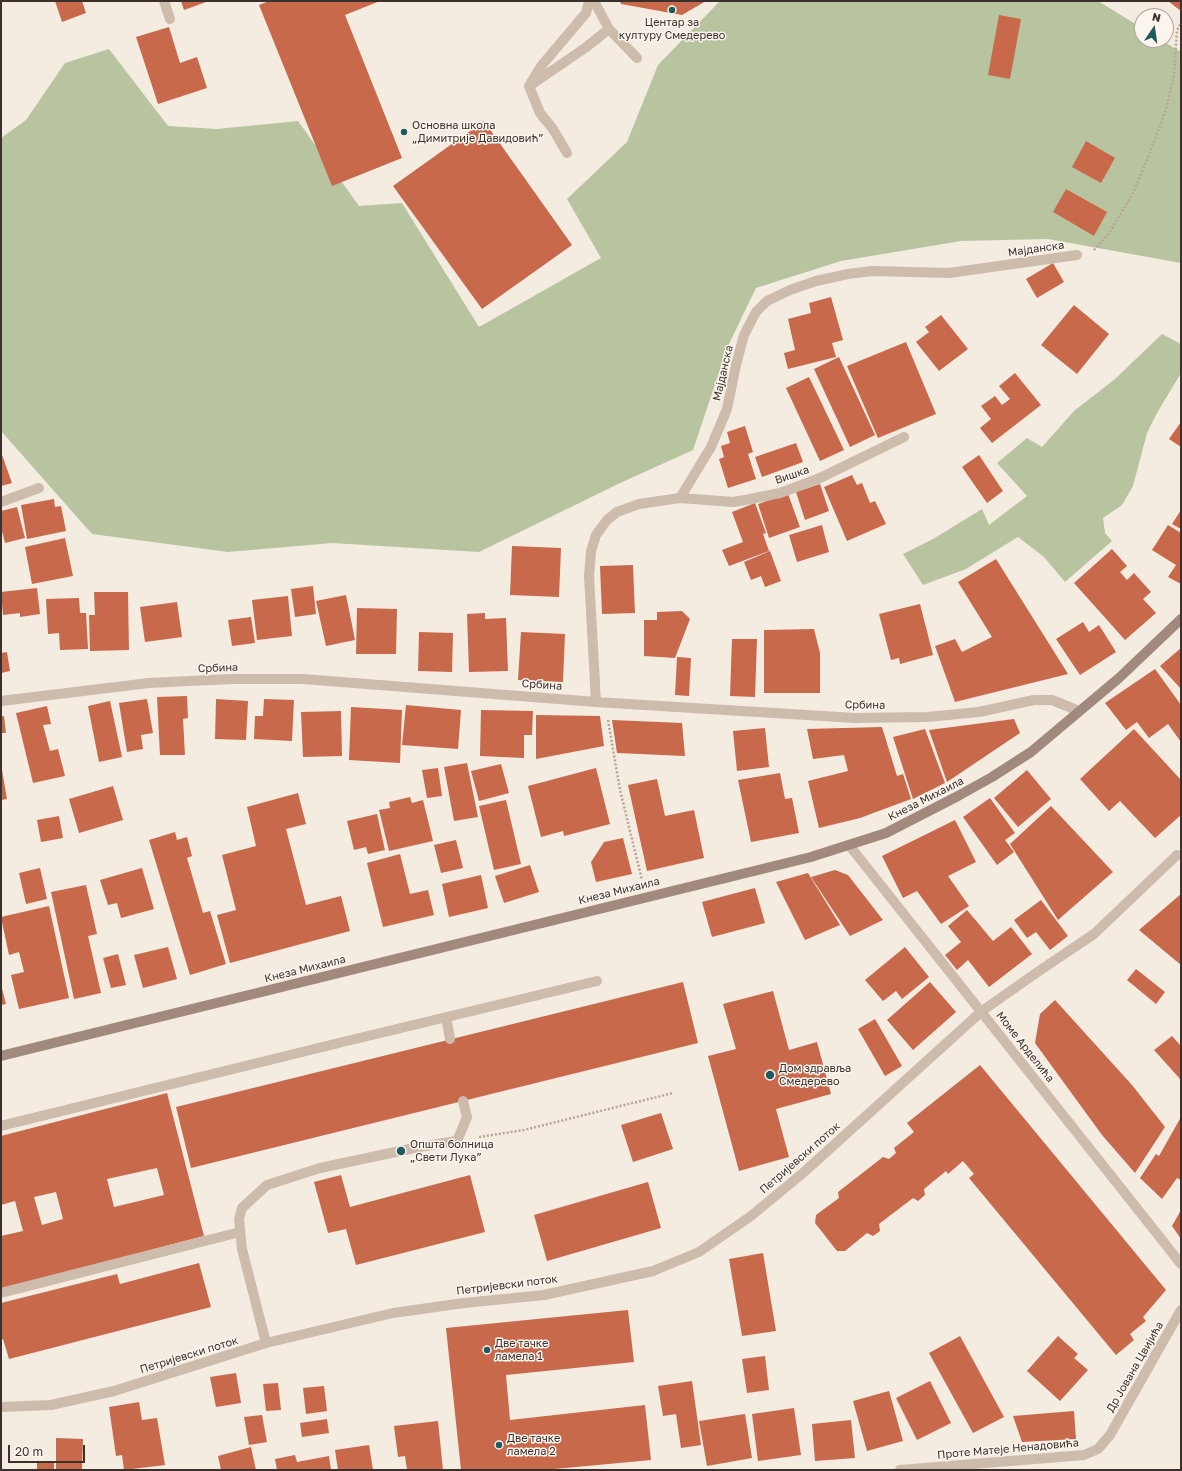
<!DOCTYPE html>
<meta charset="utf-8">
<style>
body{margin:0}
#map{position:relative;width:1182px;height:1471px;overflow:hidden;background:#f4ebe1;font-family:"Golos Text",sans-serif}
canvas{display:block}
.frame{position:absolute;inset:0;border:2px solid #3b302b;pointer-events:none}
.north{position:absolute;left:1134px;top:8px;width:40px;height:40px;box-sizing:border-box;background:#fbf5ee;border:1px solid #aea6a0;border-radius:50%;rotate:13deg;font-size:11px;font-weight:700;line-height:16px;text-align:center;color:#3b302b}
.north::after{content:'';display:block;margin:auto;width:14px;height:18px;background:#1f5a5e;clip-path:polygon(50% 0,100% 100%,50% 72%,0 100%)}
.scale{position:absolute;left:8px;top:1445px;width:77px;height:18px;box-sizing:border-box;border:2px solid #3b302b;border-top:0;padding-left:5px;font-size:12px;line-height:14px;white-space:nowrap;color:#3b302b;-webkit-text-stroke:3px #fbf5ee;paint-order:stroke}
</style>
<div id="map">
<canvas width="1182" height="1471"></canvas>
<div class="frame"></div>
<div class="north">N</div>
<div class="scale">20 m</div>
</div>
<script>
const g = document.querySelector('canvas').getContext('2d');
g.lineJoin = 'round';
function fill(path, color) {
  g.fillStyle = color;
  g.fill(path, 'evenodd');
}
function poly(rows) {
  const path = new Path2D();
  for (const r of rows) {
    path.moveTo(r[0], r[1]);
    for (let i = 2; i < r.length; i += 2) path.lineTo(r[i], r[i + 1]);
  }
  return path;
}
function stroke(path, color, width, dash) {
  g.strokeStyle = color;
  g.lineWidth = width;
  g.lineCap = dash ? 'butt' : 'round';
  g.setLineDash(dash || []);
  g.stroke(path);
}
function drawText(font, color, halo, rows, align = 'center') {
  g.font = font + ' "Golos Text",sans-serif';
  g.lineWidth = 3;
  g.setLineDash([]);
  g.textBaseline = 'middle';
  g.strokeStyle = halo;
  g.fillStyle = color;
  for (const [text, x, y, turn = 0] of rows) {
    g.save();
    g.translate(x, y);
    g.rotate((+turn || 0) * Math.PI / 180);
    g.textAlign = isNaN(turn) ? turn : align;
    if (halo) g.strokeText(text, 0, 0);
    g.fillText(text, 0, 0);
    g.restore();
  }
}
fill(poly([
 [720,1,1098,1,1142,28,1142,40,1161,40,1181,52,1181,263,1048,239,961,241,841,261,756,288,728,346,693,450,618,484,479,552,332,543,228,552,92,534,1,431,1,138,26,120,65,63,109,49,168,126,217,129,298,121,359,206,402,203,479,327,601,258,567,199,627,142,658,65],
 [1162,334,1181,344,1181,373,1157,413,1147,433,1133,486,1122,505,1103,518,1105,533,1112,541,1065,582,1044,557,1018,537,966,569,923,585,903,554,933,539,982,509,989,525,1027,496,997,463,1027,438,1042,447,1074,411,1115,379]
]), '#b8c4a0');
fill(poly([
 [55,1,82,1,86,13,62,22],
 [181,1,209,1,184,10],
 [269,1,380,1,345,15,402,158,332,186,259,5],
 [620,1,706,1,682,15,621,4],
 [1168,1,1181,1,1181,11],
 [999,15,1021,19,1010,79,988,75],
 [169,27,180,63,197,57,207,88,158,104,136,37],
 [484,121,572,245,482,309,393,186],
 [1086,141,1115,158,1101,183,1072,167],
 [1066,189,1107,212,1094,236,1053,212],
 [1053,263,1064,282,1037,298,1026,279],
 [831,297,843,340,832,343,836,357,788,369,784,353,795,350,788,319,811,313,809,303],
 [1074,305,1109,334,1077,374,1041,345],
 [941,315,968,349,939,371,916,342,929,332,925,327],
 [906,342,936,414,878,438,847,366],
 [839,357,875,435,850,447,814,369],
 [1015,373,1041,405,992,443,980,428,991,419,981,406,995,396,1002,405,1010,399,999,386],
 [809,377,844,450,820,461,786,388],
 [1181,422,1181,447,1169,439],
 [745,426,753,452,748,454,756,479,728,488,719,459,724,457,721,446,730,443,727,432],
 [796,443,803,462,762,477,755,457],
 [1,452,12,483,1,486],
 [979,455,1003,491,987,503,962,467],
 [852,475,857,485,862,483,870,503,875,501,886,524,847,541,824,487],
 [820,484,829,511,805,520,796,492],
 [788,494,800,527,769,538,758,504],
 [54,499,55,507,61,506,66,531,27,539,21,505],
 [755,503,766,533,763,534,769,551,729,566,722,550,743,542,732,512],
 [17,507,25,538,5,543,1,527,1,511],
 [1181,510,1181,529,1172,524],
 [822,525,829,552,797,562,789,535],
 [1168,525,1181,533,1181,584,1168,577,1176,565,1152,550],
 [65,538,73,576,32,584,25,547],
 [512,546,561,548,559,597,510,595],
 [1112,549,1127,566,1120,572,1127,580,1134,573,1151,592,1143,599,1156,613,1125,640,1074,583],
 [770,551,781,581,765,587,761,576,751,580,744,562],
 [996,559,1068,674,955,702,935,646,955,639,962,652,992,637,958,582],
 [633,565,635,613,602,614,600,566],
 [313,586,316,614,295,617,291,589],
 [37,588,40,614,20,617,20,613,3,615,1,592],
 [94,592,128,592,129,650,90,651,89,615,95,615],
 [346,595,355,640,326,646,316,601],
 [288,596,292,636,257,640,252,600],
 [79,598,80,613,86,613,88,649,60,650,59,633,48,634,46,599],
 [177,602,182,637,145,642,140,607],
 [920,604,933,655,900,664,899,658,891,660,879,614],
 [357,608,397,609,396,654,356,654],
 [682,611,690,619,675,658,644,656,644,620,657,620,657,612],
 [485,613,485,619,506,618,508,671,469,672,467,614],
 [251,617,255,643,232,646,228,620],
 [1083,622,1089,632,1099,625,1116,652,1080,675,1056,639],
 [814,629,820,653,820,693,764,693,764,630],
 [419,632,453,633,452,672,418,671],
 [521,632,565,634,563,682,518,680],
 [732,639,757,639,755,697,730,696],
 [1181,648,1181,689,1160,666],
 [7,652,10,671,1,673,1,653],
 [677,657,691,658,689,696,675,695],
 [1155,669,1181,705,1181,742,1168,724,1149,738,1137,722,1126,730,1105,703],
 [187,696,188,718,183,719,185,755,160,755,157,697],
 [147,699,153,733,141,735,143,749,127,752,119,703],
 [216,699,248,701,246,740,215,739],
 [264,699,294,700,292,741,254,739,255,716,263,716],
 [110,701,122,757,99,762,88,706],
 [406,705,461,710,458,749,402,745],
 [47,706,51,724,43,725,50,751,58,749,65,776,33,783,16,713],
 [351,707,402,710,400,763,349,760],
 [481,710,533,711,532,735,524,735,524,758,480,756],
 [341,711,342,756,303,757,301,712],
 [536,715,600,716,604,746,536,759],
 [1,716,4,716,6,733,1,733],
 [1014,719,1020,733,947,782,929,730],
 [612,720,682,723,685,756,617,753],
 [882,727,897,776,903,774,911,799,860,818,819,828,808,781,848,771,844,755,813,759,807,729],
 [765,728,769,767,737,771,733,731],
 [925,729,945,783,913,799,893,737],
 [1134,729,1181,780,1181,815,1155,838,1120,801,1109,811,1080,779],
 [467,763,478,817,454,821,444,767],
 [1,764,7,799,1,800],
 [501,764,509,793,479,801,471,771],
 [438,768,442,796,427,798,422,770],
 [596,768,610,824,564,836,563,831,541,837,528,786],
 [1027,770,1051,799,1018,827,994,798],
 [780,773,785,799,792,798,799,833,751,842,738,780],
 [657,779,665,816,694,810,704,858,647,871,628,785],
 [113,786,123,820,79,833,69,799],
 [298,793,306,824,286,829,306,905,341,896,350,931,230,963,217,915,236,910,222,855,256,846,247,807],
 [410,797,412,803,423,800,433,841,389,851,379,810,390,808,389,802],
 [990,798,1015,833,1005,840,1014,852,997,865,963,817],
 [506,800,521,864,494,870,479,806],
 [1051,806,1113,872,1058,920,1010,844],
 [377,814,385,850,368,854,366,847,354,850,347,821],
 [59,816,63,838,41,842,37,820],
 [955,820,976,862,948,876,969,906,941,924,917,891,903,898,882,856],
 [175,832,177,840,187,837,192,856,187,858,203,913,210,911,226,964,190,975,149,840],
 [623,838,632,874,596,882,591,862,604,842],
 [456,840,463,868,441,873,434,845],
 [400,854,410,894,428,890,434,915,383,927,367,863],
 [530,865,539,892,504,903,495,876],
 [40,868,47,899,26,904,19,873],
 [142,868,154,909,121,918,117,903,108,905,100,880],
 [835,870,848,875,883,920,850,936,811,877],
 [808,873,840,925,805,940,776,882],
 [481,875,488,908,449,917,442,884],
 [86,885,97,934,88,936,101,993,74,999,51,892],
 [755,888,765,923,712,937,702,902],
 [1181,894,1181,965,1139,930],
 [1041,900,1068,936,1050,950,1036,932,1027,938,1014,920],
 [49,906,69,998,19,1009,11,975,24,972,19,952,9,955,1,917],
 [967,910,993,941,1011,927,1032,954,989,987,968,960,957,970,945,955,961,942,948,926],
 [168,947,177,979,143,988,134,955],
 [905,947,929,977,902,999,896,991,883,1001,865,980],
 [118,954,126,985,111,988,103,958],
 [1136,969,1165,992,1156,1004,1127,980],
 [683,982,698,1043,191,1168,176,1107],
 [930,982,956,1012,913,1050,887,1020],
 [1,985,6,1004,1,1005],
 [773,991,789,1050,817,1042,831,1094,776,1109,789,1157,739,1171,708,1056,736,1049,723,1004],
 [1055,1000,1132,1085,1165,1127,1135,1173,1102,1135,1035,1043,1040,1014],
 [875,1019,902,1066,885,1076,858,1029],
 [1172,1036,1181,1046,1181,1080,1154,1050],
 [980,1065,1166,1290,1143,1317,1146,1321,1130,1334,1134,1340,1116,1355,969,1178,974,1174,963,1161,948,1174,946,1171,924,1189,925,1195,918,1201,913,1198,879,1224,880,1231,873,1236,867,1233,845,1251,837,1251,815,1223,816,1215,839,1198,838,1192,883,1157,889,1159,896,1153,894,1148,914,1132,907,1123],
 [167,1093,204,1236,1,1289,1,1236,23,1231,15,1201,1,1205,1,1136],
 [157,1168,164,1195,114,1207,107,1179],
 [56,1192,63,1219,42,1225,34,1197],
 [661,1113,673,1149,633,1162,621,1125],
 [1181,1117,1181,1180,1177,1178,1162,1199,1140,1178,1156,1154,1159,1156],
 [341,1175,350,1207,470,1175,485,1232,356,1265,346,1229,328,1233,314,1182],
 [648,1182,661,1228,547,1261,534,1215],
 [1181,1210,1181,1239,1172,1226],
 [763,1253,776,1331,742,1336,729,1259],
 [199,1263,211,1307,9,1359,3,1339,1,1339,1,1303,117,1274,120,1284],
 [628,1310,634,1362,506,1375,510,1420,645,1405,651,1460,544,1470,461,1470,446,1328],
 [960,1336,1004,1417,973,1433,929,1353],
 [1058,1336,1078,1354,1074,1358,1088,1370,1060,1401,1027,1371],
 [765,1356,769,1390,747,1393,742,1359],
 [236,1373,241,1403,216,1407,210,1377],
 [692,1381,701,1445,681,1448,676,1414,663,1416,658,1386],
 [930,1381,951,1423,917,1440,896,1398],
 [278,1383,281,1410,266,1411,263,1384],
 [324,1386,327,1411,306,1414,303,1388],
 [889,1391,903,1441,867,1451,853,1401],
 [139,1402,142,1420,157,1418,165,1465,124,1470,122,1455,116,1456,109,1407],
 [794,1408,801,1455,758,1461,752,1414],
 [1074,1411,1076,1439,1022,1442,1013,1416],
 [745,1414,752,1458,707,1466,699,1421],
 [262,1415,267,1442,249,1445,244,1417],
 [327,1419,329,1433,302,1437,300,1423],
 [851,1420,855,1458,815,1461,812,1424],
 [438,1421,443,1470,407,1470,405,1456,398,1457,394,1426],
 [56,1438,83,1439,82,1470,56,1470],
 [369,1445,373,1470,338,1470,335,1450],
 [251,1447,256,1470,221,1470,218,1456],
 [295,1455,297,1462,329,1456,331,1470,277,1470,275,1459],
 [37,1462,54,1463,54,1470,37,1470]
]), '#c8694b');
stroke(poly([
 [1094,250,1110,232,1118,218,1133,193,1147,160,1166,110,1174,75,1177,30,1181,23],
 [608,720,620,790,642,880],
 [479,1137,524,1130,673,1093]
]), '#b9a596', 2.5, [2, 2]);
stroke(poly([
 [164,1,170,19],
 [594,1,609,29,637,58],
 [531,85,585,48,609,29],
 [567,153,553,129,540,113,529,86,542,65,586,13,589,1],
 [982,1011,1039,971,1094,934,1177,855],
 [446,1017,450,1039],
 [1,1126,351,1040,597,981],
 [1,1293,240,1232],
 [266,1343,242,1249,239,1219,242,1208,267,1185,320,1168,419,1147,457,1141,467,1117,463,1101]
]), '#cdbbac', 10);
stroke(poly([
 [680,498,733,502,745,500,780,493,820,478,904,437],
 [1,502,39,488],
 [1,701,149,683,232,679,303,679,596,702,855,718,927,717,979,712,1034,700,1052,700,1079,711],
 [596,702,589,576,591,551,596,535,607,520,617,512,639,504,680,498,711,447,727,409,736,365,744,335,756,312,767,301,790,290,816,281,848,274,872,271,949,273,1077,255],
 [849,845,1181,1264],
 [1,1407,51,1405,114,1391,266,1343,393,1313,464,1303,544,1295,653,1271,699,1252,751,1216,803,1173,982,1011],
 [900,1470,1084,1455,1098,1449,1110,1435,1181,1310]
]), '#cdbbac', 10);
stroke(poly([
 [1,1056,811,857,886,833,958,796,992,777,1031,752,1119,678,1181,619]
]), '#a18a7d', 10);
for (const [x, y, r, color] of [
 [672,10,4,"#1f5a5e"],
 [404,132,4,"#1f5a5e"],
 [770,1075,5,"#1f5a5e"],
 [401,1151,5,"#1f5a5e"],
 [487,1350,4,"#1f5a5e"],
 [499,1445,4,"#1f5a5e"]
]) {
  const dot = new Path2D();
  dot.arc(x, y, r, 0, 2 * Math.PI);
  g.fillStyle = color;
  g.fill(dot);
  stroke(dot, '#fbf5ee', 1.5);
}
drawText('11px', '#3b302b', '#fbf5ee', [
 ["Центар за",672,23,"center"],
 ["културу Смедерево",672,36,"center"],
 ["Основна школа",412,126],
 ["„Димитрије Давидовић”",412,139],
 ["Дом здравља",779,1069],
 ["Смедерево",779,1082],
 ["Општа болница",410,1145],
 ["„Свети Лука”",410,1158],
 ["Две тачке",495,1344],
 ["ламела 1",495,1357],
 ["Две тачке",507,1439],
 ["ламела 2",507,1452]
], 'left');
drawText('11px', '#3b302b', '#fbf5ee', [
 ["Мајданска",1036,249,-8],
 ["Мајданска",723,373,-77],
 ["Вишка",792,475,-19],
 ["Србина",218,668,-2],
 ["Србина",542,685,4],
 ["Србина",865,705,1],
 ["Кнеза Михаила",926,799,-27],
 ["Кнеза Михаила",619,891,-14],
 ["Кнеза Михаила",305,969,-14],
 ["Моме Арделића",1025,1047,52],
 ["Петријевски поток",800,1158,-41],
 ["Петријевски поток",507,1285,-7],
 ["Петријевски поток",189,1355,-17],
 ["Др Јована Цвијића",1135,1367,-60],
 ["Проте Матеје Ненадовића",1008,1449,-5]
]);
</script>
